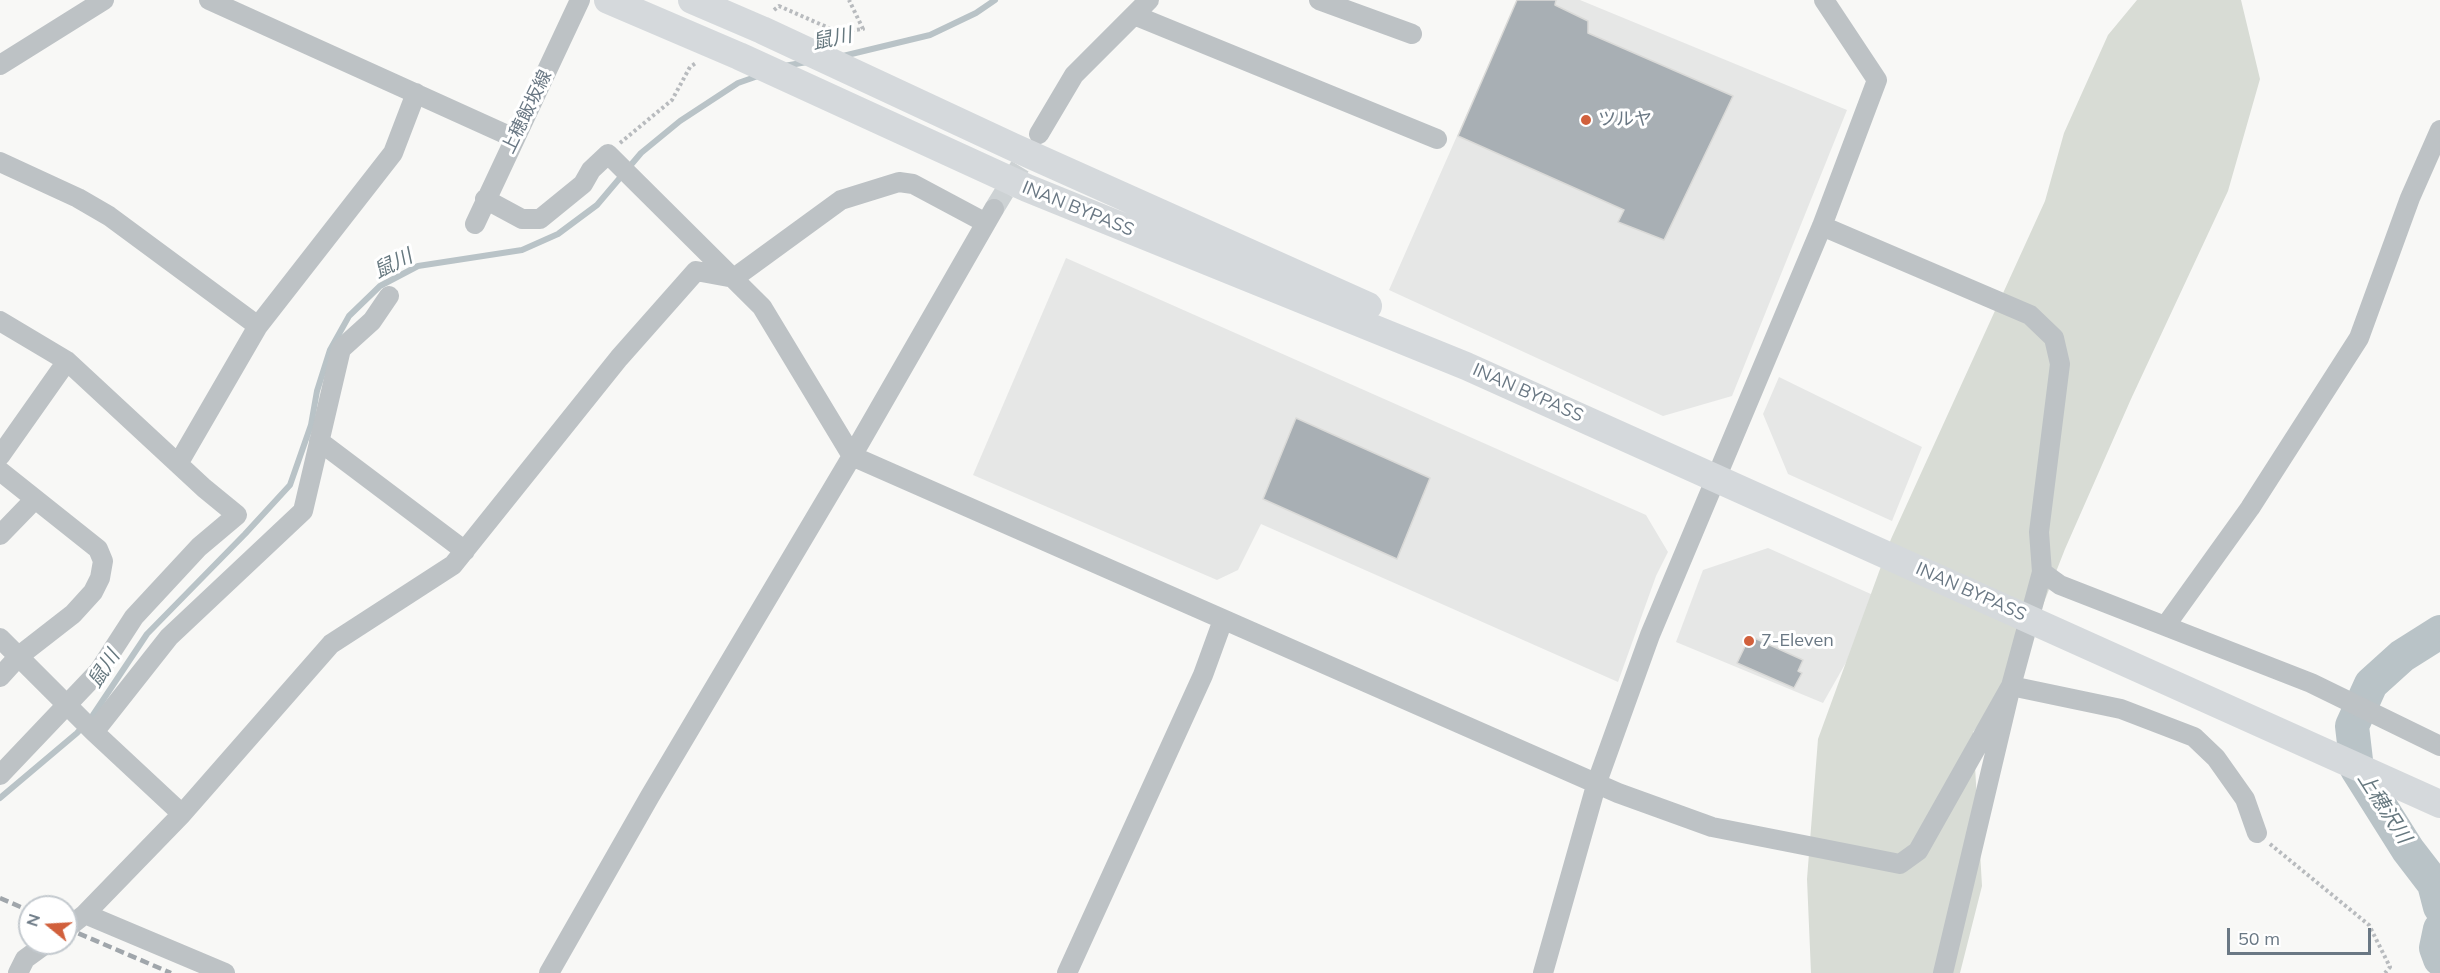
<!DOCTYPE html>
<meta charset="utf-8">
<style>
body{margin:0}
#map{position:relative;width:2440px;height:973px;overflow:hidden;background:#f8f8f6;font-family:Mulish,sans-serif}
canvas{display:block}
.north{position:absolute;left:18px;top:895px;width:60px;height:60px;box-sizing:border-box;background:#fff;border:2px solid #c3c9ce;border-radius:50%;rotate:288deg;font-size:16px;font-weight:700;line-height:24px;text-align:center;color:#6a7884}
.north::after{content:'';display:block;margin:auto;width:21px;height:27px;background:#d1603c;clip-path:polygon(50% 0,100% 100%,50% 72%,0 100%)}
.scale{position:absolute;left:2227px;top:928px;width:144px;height:27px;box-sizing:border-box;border:3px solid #6a7884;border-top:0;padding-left:8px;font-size:18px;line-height:21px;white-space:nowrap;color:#6a7884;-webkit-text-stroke:4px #fff;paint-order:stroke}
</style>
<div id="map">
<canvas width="2440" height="973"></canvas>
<div class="north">N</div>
<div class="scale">50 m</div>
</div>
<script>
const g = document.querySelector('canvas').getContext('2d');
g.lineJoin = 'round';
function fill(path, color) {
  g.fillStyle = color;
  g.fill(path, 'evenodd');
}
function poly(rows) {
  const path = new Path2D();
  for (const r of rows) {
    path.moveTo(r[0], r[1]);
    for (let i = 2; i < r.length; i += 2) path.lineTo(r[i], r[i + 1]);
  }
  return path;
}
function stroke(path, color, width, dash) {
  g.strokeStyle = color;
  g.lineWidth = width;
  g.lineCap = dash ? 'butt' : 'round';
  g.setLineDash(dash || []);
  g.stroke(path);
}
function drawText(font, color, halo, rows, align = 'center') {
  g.font = font + ' Mulish,"Noto Sans JP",sans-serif';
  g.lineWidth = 6;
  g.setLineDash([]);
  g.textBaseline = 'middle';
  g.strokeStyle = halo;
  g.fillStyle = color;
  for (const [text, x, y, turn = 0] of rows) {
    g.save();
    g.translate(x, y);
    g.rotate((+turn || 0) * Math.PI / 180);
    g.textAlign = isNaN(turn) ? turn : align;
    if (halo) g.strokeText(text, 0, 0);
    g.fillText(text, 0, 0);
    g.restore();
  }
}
fill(poly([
 [1517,0,1580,0,1847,110,1732,396,1663,416,1389,290],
 [1066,258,1646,515,1668,552,1656,576,1618,682,1261,524,1238,570,1217,580,973,475],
 [1779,377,1922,447,1892,521,1788,474,1763,414],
 [1768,548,1882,599,1823,703,1676,642,1703,570]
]), '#e6e7e6');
fill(poly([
 [2137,0,2241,0,2260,79,2228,191,2131,399,2065,549,2011,686,1973,732,1982,886,1960,973,1811,973,1807,879,1818,739,1891,539,2045,201,2064,133,2108,35]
]), '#d8dcd5');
stroke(poly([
 [843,56,930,35,976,13,995,0],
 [784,66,807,62],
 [0,798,77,733,93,715,147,634,245,534,290,485,311,425,317,391,330,350,349,316,380,286,418,266,522,250,558,234,597,205,641,153,680,121,738,83,758,76]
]), '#b9c3c7', 6);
stroke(poly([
 [2440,632,2402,656,2371,684,2352,726,2357,769,2408,850,2434,884,2440,907],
 [2440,929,2436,948,2440,959]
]), '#b9c3c7', 34);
const building = poly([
 [1517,0,1556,0,1555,5,1588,21,1588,33,1733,96,1664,240,1618,222,1624,210,1458,136,1517,0],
 [1296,418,1430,478,1397,559,1263,499,1296,418],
 [1750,636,1803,660,1798,671,1802,673,1794,688,1737,663,1750,636]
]);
fill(building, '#a8afb4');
stroke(building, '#dadad8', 1.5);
stroke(poly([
 [994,209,1033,145]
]), '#cdd2d4', 20, [20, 10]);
stroke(poly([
 [774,10,779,6,838,32,863,29,849,0],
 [620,143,672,100,690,67,696,63],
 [2270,844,2369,925,2390,967,2385,973]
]), '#b8bbbe', 4, [3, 3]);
stroke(poly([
 [209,0,514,138],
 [1319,0,1412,34],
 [1134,15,1437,139],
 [0,65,104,0],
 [1039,134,1074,75,1149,0],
 [0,162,78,198,109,216,258,326],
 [485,199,522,219,540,219,583,184,591,170,608,154,762,307,852,456,650,796,549,973],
 [994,209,852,456,1618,793,1712,827,1900,864,1918,851,2011,686,2042,572],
 [475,224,580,0],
 [1822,226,2030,315,2054,338,2060,364,2039,532,2042,572,2060,585,2311,683,2440,746],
 [0,321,67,361,204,488,237,515,199,547,134,617,99,671,0,775],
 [319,441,465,551],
 [0,456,67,361],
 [178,464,258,326,393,153,416,93],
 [0,471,98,549,103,561,100,578,93,592,73,614,19,656,0,677],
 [0,535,35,499],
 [2166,625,2250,508,2359,338,2410,198,2440,130],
 [0,638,94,732,182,814],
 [94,732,169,637,303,511,341,349,372,321,389,296],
 [85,914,225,973],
 [66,929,85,914,182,814,331,644,453,565,619,358,696,271,734,278,841,200,899,182,913,184,986,223],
 [18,973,25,959,47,943],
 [1067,973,1203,675,1223,620],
 [1543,973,1597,782,1650,635,1822,226,1877,80,1824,0],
 [1943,973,2011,686,2121,709,2194,737,2216,758,2245,799,2257,833]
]), '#bdc2c5', 20);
stroke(poly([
 [608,0,739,56,1027,188,1466,366,2440,804],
 [692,0,762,30,1013,147,1368,306]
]), '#d5d9dc', 28);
stroke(poly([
 [0,898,30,911],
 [66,928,171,973]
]), '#a0a6ab', 4.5, [9, 4.5]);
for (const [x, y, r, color] of [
 [1586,120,6,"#d1603c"],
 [1749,641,6,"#d1603c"]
]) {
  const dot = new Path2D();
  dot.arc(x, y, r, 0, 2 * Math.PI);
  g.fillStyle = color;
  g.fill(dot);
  stroke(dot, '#fff', 2);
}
drawText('18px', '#6a7884', '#fff', [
 ["上穂飯坂線",527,112,-64],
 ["INAN BYPASS",1078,209,22],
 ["INAN BYPASS",1528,393,24],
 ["INAN BYPASS",1971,592,24]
]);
drawText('18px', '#6a7884', '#fff', [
 ["ツルヤ",1598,120],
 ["7-Eleven",1761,641]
], 'left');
drawText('italic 20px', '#66787f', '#fff', [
 ["鼠川",832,39,-12],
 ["鼠川",393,264,-26],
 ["鼠川",104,669,-57],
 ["上穂沢川",2384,808,57]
]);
</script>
